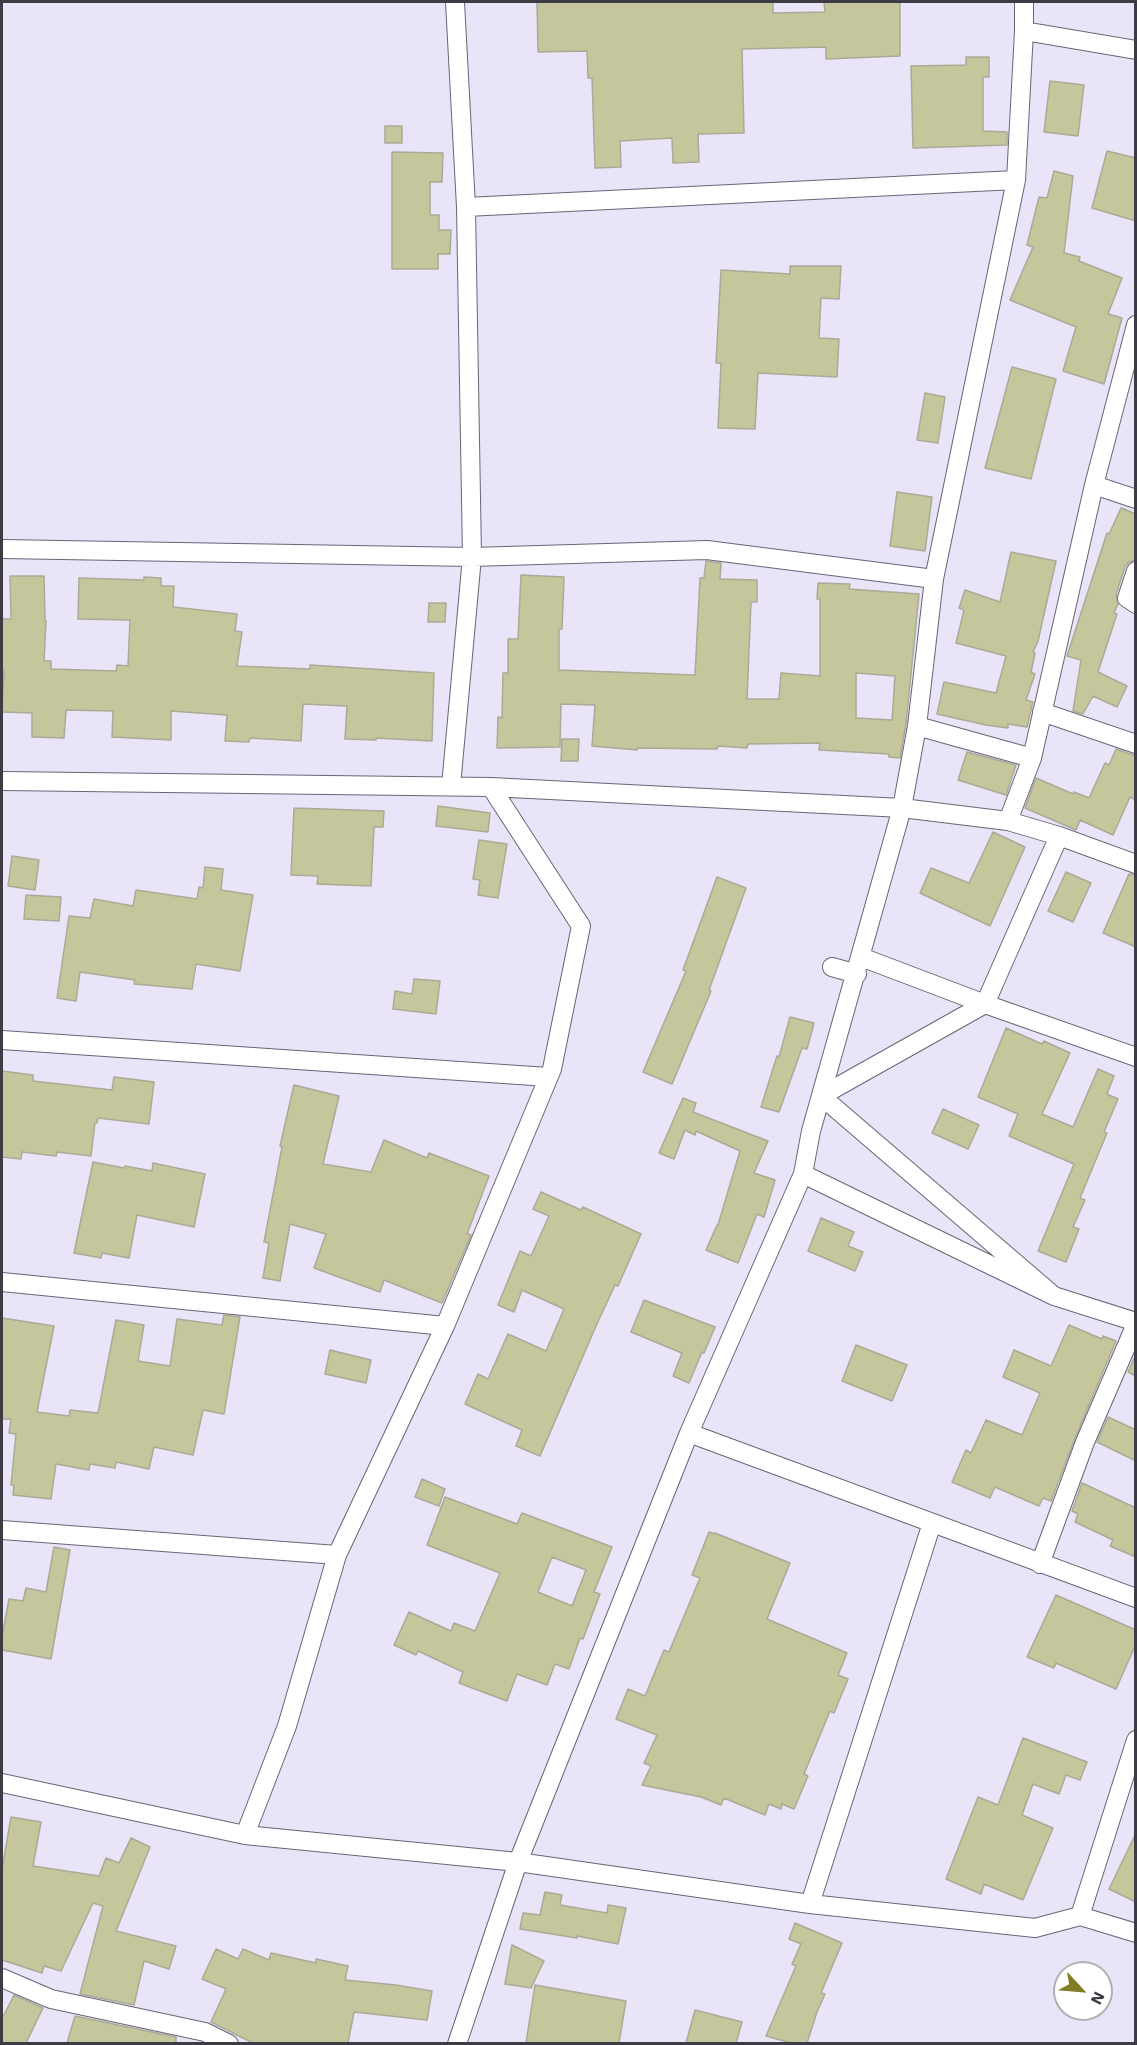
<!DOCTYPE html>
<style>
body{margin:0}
#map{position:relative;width:1137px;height:2045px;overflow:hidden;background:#e9e4f8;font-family:"Work Sans",sans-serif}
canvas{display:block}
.frame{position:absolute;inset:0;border:3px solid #3d3b43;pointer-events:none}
.north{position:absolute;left:1053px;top:1961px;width:60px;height:60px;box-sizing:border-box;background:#fff;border:2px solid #b1b1b4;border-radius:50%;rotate:116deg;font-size:16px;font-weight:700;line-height:24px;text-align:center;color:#3d3b43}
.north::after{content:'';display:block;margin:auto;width:21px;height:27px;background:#817d24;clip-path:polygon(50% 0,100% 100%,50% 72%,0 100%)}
</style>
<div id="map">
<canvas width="1137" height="2045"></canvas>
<div class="frame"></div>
<div class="north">N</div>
</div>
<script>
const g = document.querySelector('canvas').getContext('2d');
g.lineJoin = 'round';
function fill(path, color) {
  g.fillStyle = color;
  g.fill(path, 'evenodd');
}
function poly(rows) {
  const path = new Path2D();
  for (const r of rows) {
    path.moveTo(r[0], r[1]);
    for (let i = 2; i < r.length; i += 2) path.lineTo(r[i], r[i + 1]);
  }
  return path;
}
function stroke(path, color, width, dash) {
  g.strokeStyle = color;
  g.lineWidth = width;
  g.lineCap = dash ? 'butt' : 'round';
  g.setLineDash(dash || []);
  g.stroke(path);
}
const building = poly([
 [537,2,773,2,773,13,825,12,824,2,900,2,900,56,826,59,826,47,742,49,744,133,698,134,699,162,673,163,672,138,620,141,621,167,595,168,592,78,588,78,587,51,538,52,537,2],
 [966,57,989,57,989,77,983,77,983,131,1007,132,1007,145,913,148,911,66,966,65,966,57],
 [1050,81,1084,85,1078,136,1044,132,1050,81],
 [385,126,402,126,402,143,385,143,385,126],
 [1107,151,1136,158,1136,221,1092,208,1107,151],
 [392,152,443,153,442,182,430,182,430,215,439,215,439,230,451,230,450,254,438,254,438,269,392,269,392,152],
 [1054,171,1073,176,1064,253,1080,257,1079,261,1122,278,1108,314,1122,318,1104,384,1063,371,1076,327,1010,300,1033,247,1027,245,1039,197,1047,198,1054,171],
 [790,266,841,266,839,299,821,298,819,338,839,339,837,377,758,373,755,429,718,428,721,363,716,363,721,270,790,274,790,266],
 [1012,367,1056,379,1031,479,985,468,1012,367],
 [925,393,945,397,938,443,917,440,925,393],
 [897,492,932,497,925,551,890,546,897,492],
 [1121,508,1136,514,1136,560,1129,562,1125,567,1116,594,1118,604,1114,613,1117,614,1098,672,1127,686,1117,707,1093,696,1083,714,1073,711,1081,660,1067,656,1107,533,1109,534,1121,508],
 [1011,552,1056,561,1038,641,1033,652,1035,653,1031,672,1035,674,1026,700,1033,702,1027,727,1008,724,1008,728,986,725,937,714,944,682,996,693,1006,656,956,643,964,610,959,608,965,590,1000,602,1011,552],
 [706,561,721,563,720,579,757,580,757,602,751,602,747,699,779,699,781,673,820,676,820,599,817,599,818,583,850,584,849,589,919,594,906,724,900,758,889,757,889,754,819,750,820,743,748,744,747,748,718,746,717,749,637,748,637,750,592,746,595,705,561,704,560,747,497,748,498,717,502,718,503,673,508,673,508,639,518,639,521,575,564,577,562,629,559,629,559,670,695,675,700,578,704,578,706,561],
 [856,673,895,676,892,720,856,718,856,673],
 [10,576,44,576,45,621,46,621,44,661,51,661,51,669,116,671,117,665,128,666,130,620,78,619,79,578,144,580,144,577,161,578,161,586,174,586,173,607,237,614,235,631,242,632,237,666,310,669,310,665,434,673,432,741,376,738,376,740,345,739,347,706,303,704,301,741,250,738,249,742,225,741,227,715,171,711,171,740,112,737,113,711,66,710,64,738,32,737,32,713,2,712,4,670,2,670,2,619,11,619,10,576],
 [429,603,446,603,445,622,428,622,429,603],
 [562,739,579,739,578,761,561,761,562,739],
 [1116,749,1136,756,1136,800,1130,797,1113,835,1080,820,1076,830,1025,808,1036,778,1073,794,1074,792,1089,798,1105,763,1109,765,1116,749],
 [967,752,1016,765,1006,795,958,780,967,752],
 [438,806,490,813,488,832,436,826,438,806],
 [294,808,384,811,383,827,374,827,371,886,317,884,318,876,291,875,294,808],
 [993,832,1025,847,990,926,920,893,931,868,969,883,993,832],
 [479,840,507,844,498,898,478,895,480,880,473,879,479,840],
 [12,856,39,860,35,890,8,886,12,856],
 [205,867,223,869,221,890,253,895,240,971,196,964,192,989,134,984,135,980,80,972,76,1001,57,998,69,916,90,918,94,899,133,906,136,890,197,899,199,887,203,888,205,867],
 [1066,872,1091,883,1073,922,1048,911,1066,872],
 [1129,874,1136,875,1136,947,1103,933,1129,874],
 [717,877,746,888,709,990,711,991,672,1084,643,1072,686,971,683,970,717,877],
 [26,895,61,897,59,921,24,919,26,895],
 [414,979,440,981,436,1014,393,1009,395,991,412,994,414,979],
 [790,1017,814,1023,807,1049,802,1048,779,1112,761,1107,777,1056,779,1057,790,1017],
 [1006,1028,1042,1044,1044,1041,1070,1053,1042,1114,1073,1127,1098,1069,1114,1076,1107,1094,1118,1099,1104,1132,1107,1133,1080,1198,1085,1200,1073,1227,1079,1229,1066,1262,1038,1251,1074,1164,1009,1136,1018,1114,978,1097,1006,1028],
 [2,1071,33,1075,33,1081,112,1090,114,1077,154,1082,149,1124,98,1118,97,1123,95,1123,91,1156,57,1152,56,1156,22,1152,21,1159,2,1157,2,1071],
 [294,1085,339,1096,323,1164,371,1172,384,1140,427,1158,429,1153,489,1176,467,1234,471,1235,442,1303,384,1280,380,1292,314,1268,326,1234,290,1224,280,1281,263,1278,269,1243,264,1242,282,1147,280,1146,294,1085],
 [683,1098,696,1103,693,1112,768,1141,754,1173,775,1180,764,1217,757,1214,738,1263,706,1250,717,1225,718,1225,740,1151,696,1131,695,1135,685,1130,674,1159,659,1153,683,1098],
 [943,1109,979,1125,968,1149,932,1133,943,1109],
 [93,1162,124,1168,125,1166,152,1171,153,1163,205,1174,194,1227,137,1215,129,1258,102,1253,101,1258,74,1253,93,1162],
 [541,1192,581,1210,583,1207,641,1234,618,1286,615,1285,596,1326,540,1456,516,1446,522,1430,465,1404,478,1374,488,1379,508,1334,546,1351,564,1309,522,1290,514,1312,498,1305,520,1251,531,1256,549,1216,533,1209,541,1192],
 [821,1218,854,1232,848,1246,863,1252,855,1271,808,1251,821,1218],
 [644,1300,715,1327,704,1353,702,1352,689,1383,673,1376,682,1353,631,1332,644,1300],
 [224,1315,240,1317,224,1414,203,1410,193,1455,154,1447,149,1469,116,1462,115,1468,90,1464,89,1470,56,1464,51,1499,13,1495,14,1485,11,1485,16,1434,9,1433,11,1419,2,1419,2,1318,54,1326,37,1412,69,1416,70,1410,98,1413,116,1320,144,1325,138,1361,170,1366,177,1319,222,1325,224,1315],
 [1069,1325,1102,1339,1103,1336,1116,1341,1075,1438,1051,1501,1043,1498,1039,1506,995,1487,990,1498,952,1482,966,1450,971,1453,986,1420,1022,1435,1040,1393,1003,1377,1014,1350,1051,1366,1069,1325],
 [856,1345,907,1365,892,1401,842,1381,856,1345],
 [330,1350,371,1360,366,1383,325,1374,330,1350],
 [1136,1354,1136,1376,1128,1372,1136,1354],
 [1108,1417,1136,1430,1136,1461,1097,1442,1108,1417],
 [422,1479,445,1489,439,1506,415,1497,422,1479],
 [1082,1483,1136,1508,1136,1557,1110,1546,1113,1540,1075,1522,1078,1514,1072,1511,1082,1483],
 [445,1497,517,1524,522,1513,612,1547,594,1592,600,1594,583,1639,580,1638,569,1669,555,1664,547,1685,517,1674,507,1701,459,1683,463,1672,418,1651,416,1655,394,1645,409,1612,451,1631,454,1623,475,1631,500,1573,427,1545,445,1497],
 [552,1557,586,1570,572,1606,538,1592,552,1557],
 [709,1532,715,1534,715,1533,790,1563,767,1619,847,1653,838,1675,848,1679,834,1713,830,1711,804,1774,808,1776,794,1809,782,1804,781,1809,769,1804,765,1815,724,1798,721,1805,701,1797,642,1785,651,1766,644,1763,657,1735,616,1719,628,1689,645,1696,664,1650,669,1652,700,1578,692,1575,709,1532],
 [54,1547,70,1550,51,1659,2,1650,2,1637,9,1599,23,1601,26,1588,46,1592,54,1547],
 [1056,1595,1136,1630,1136,1644,1116,1689,1056,1663,1054,1668,1027,1657,1056,1595],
 [1023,1738,1087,1762,1080,1780,1066,1775,1059,1794,1033,1784,1022,1815,1053,1828,1023,1900,984,1884,981,1894,946,1879,978,1797,998,1805,1023,1738],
 [11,1817,41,1822,33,1866,99,1876,106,1858,119,1863,131,1838,150,1847,116,1931,176,1946,169,1969,144,1961,134,2005,80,1994,103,1906,93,1903,61,1971,44,1966,42,1973,2,1960,2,1869,11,1817],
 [1136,1833,1136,1902,1109,1889,1136,1833],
 [545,1892,562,1895,560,1905,607,1913,608,1905,626,1908,618,1944,577,1936,577,1938,520,1929,523,1913,540,1915,545,1892],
 [795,1923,842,1943,821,1993,825,1994,817,2012,807,2043,791,2043,766,2036,796,1966,792,1964,801,1944,789,1939,795,1923],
 [512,1945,544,1961,531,1988,505,1984,512,1945],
 [216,1949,238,1959,243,1949,269,1960,271,1953,316,1963,316,1959,348,1966,345,1980,396,1985,432,1991,427,2020,354,2012,348,2043,253,2043,211,2022,226,1989,202,1979,216,1949],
 [535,1985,626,2001,619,2043,526,2043,535,1985],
 [14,1995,43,2008,26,2043,2,2043,2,2015,4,2015,14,1995],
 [695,2010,742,2022,736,2043,686,2043,695,2010],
 [75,2016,176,2037,176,2043,67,2043,75,2016]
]);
fill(building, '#c6c69c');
stroke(building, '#aaaa96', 1.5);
const street = poly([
 [1024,31,1136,50],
 [466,207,1016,180],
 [1094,485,1136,499],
 [2,549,472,557,466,207,455,2],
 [1136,571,1127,598,1136,604],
 [1042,712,1136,744],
 [917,726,1032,758],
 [2,781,491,787,902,808,1008,821,1059,836,1136,864],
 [451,786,472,557,707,550,934,579],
 [1008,821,1032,758,1094,485,1136,325],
 [861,957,985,1004,1136,1057],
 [832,967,857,974],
 [2,1040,548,1077],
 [803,1174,1054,1296,1136,1322],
 [2,1282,445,1326],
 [1054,1296,821,1096,985,1004,1059,836],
 [689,1433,1136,1598],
 [2,1530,337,1555,445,1326,552,1069,581,926,491,787],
 [1040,1564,1085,1442,1136,1324],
 [2,1783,245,1835,518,1862,810,1904,1035,1928,1080,1916,1136,1933],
 [245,1835,287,1726,337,1555],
 [810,1904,932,1523],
 [1080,1916,1136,1740],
 [2,1978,51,1999,205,2032,229,2044],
 [457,2044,518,1862,689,1433,803,1174,811,1131,902,808,917,726,934,579,1016,180,1024,31,1024,2]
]);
stroke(street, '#696576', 20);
stroke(street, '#fff', 18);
</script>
